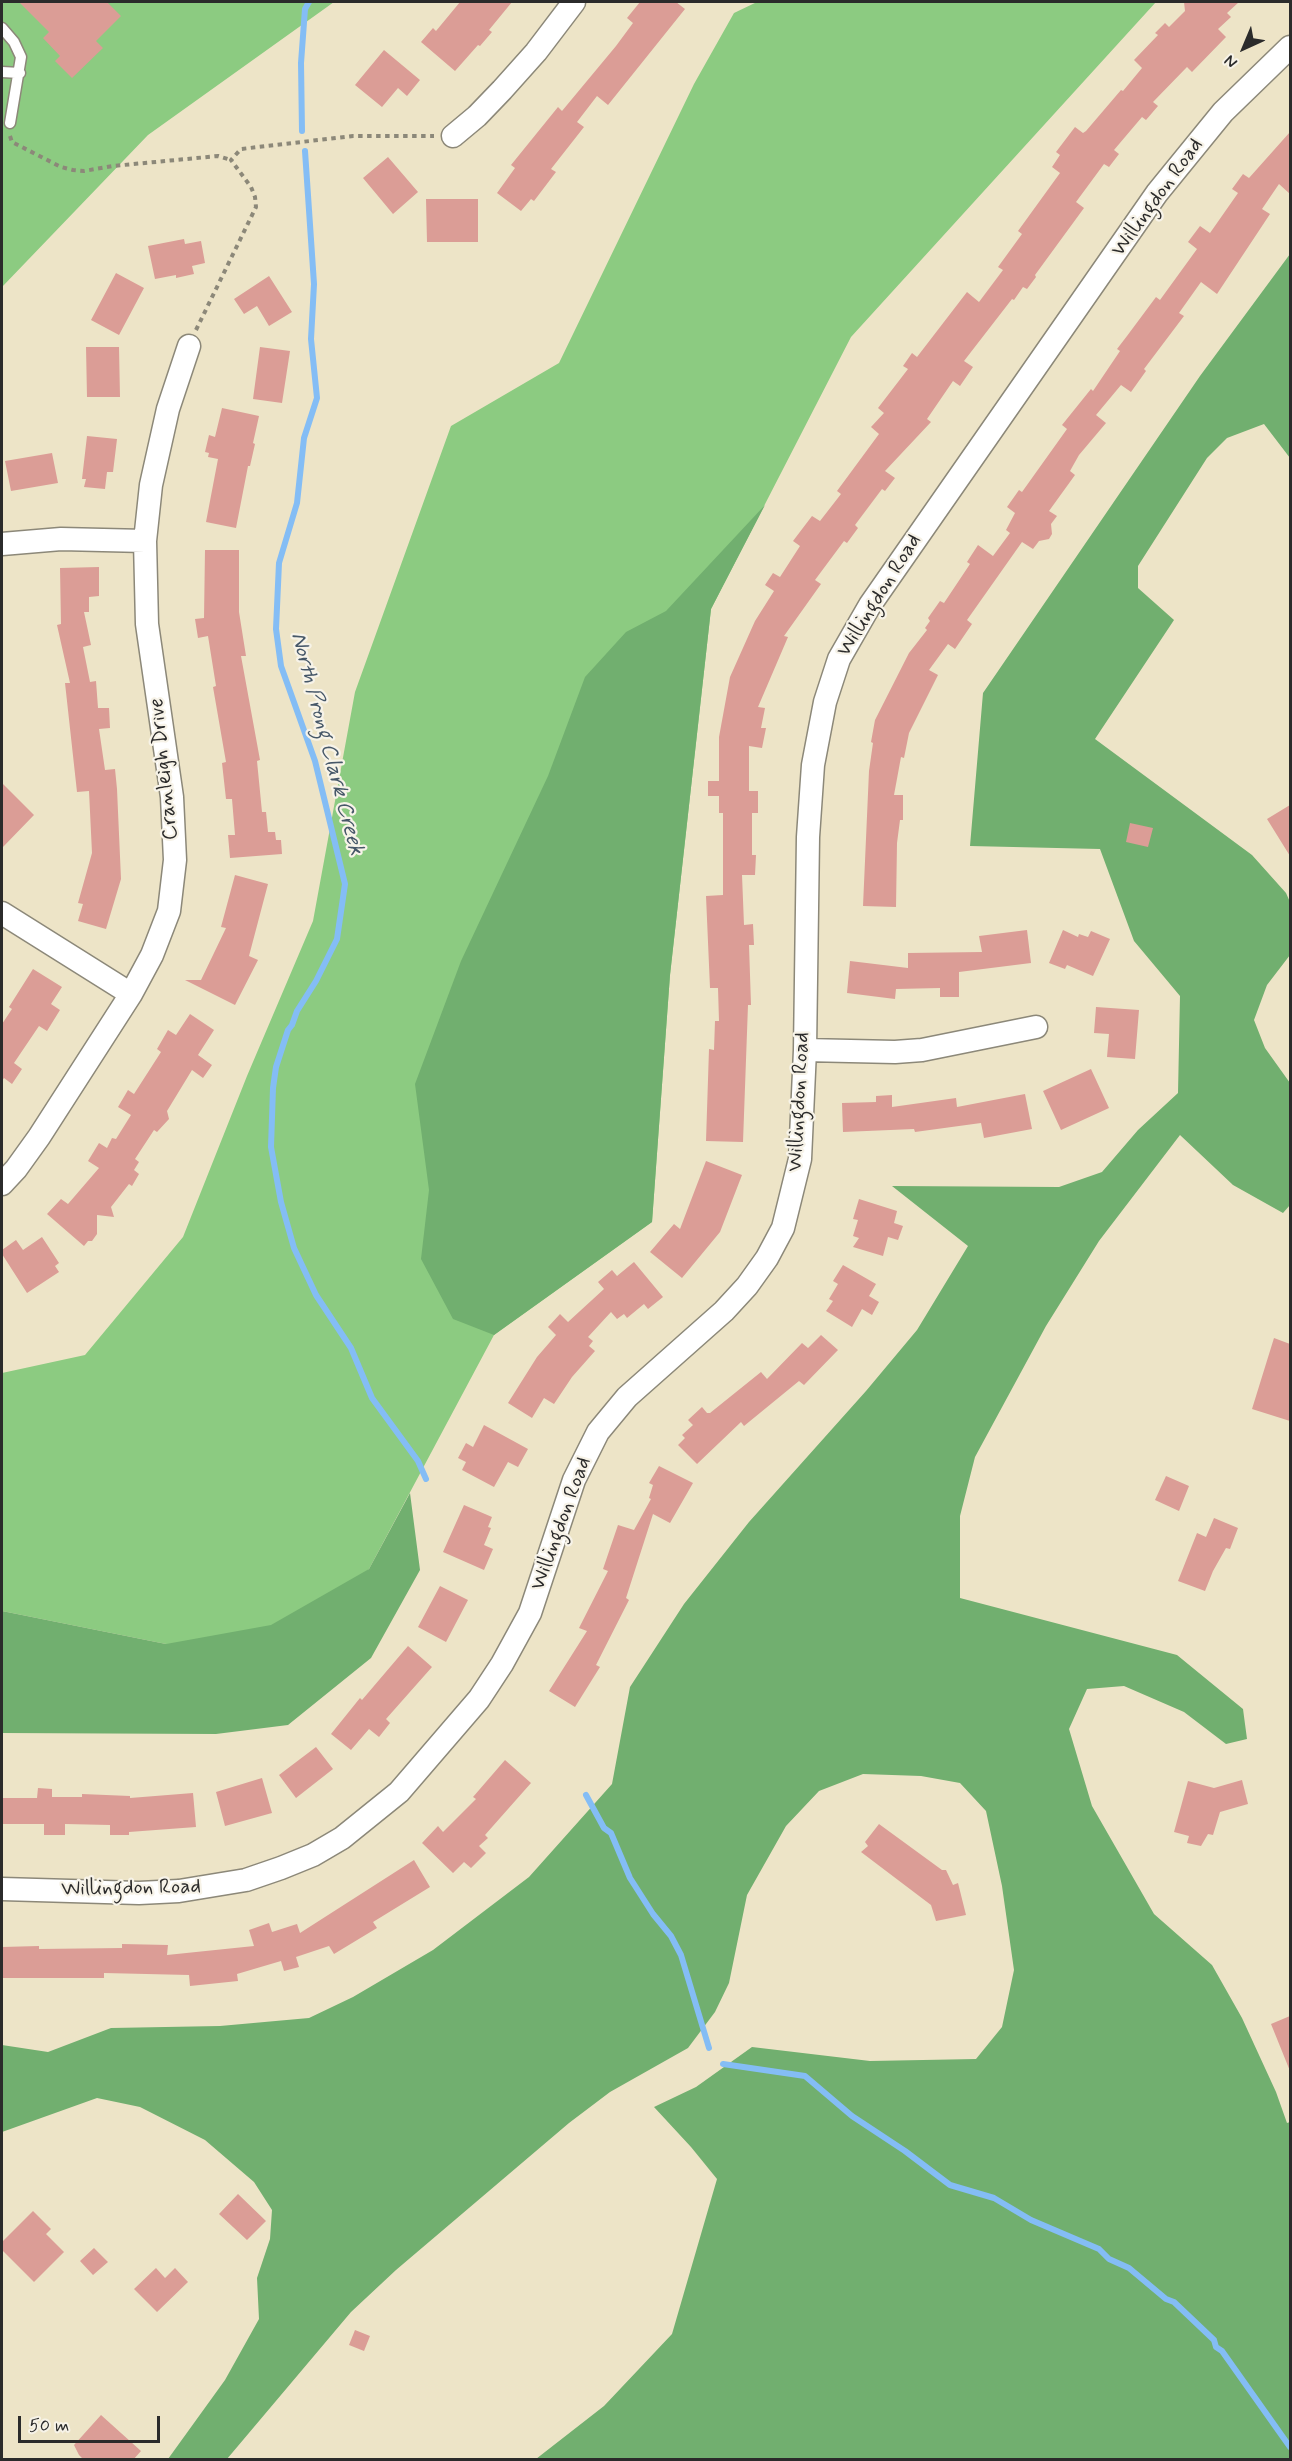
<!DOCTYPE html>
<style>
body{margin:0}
#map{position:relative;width:1292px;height:2461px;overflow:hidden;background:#ede4c7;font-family:Mynerve,sans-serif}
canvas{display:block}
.frame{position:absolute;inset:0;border:3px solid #2b2b2b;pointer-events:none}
.north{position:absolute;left:1214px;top:18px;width:60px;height:60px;-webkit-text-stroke:4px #f7f3e8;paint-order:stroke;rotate:224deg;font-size:16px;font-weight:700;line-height:24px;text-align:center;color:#2b2b2b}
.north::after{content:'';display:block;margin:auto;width:21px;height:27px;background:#2b2b2b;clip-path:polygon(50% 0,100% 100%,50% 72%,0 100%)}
.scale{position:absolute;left:18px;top:2416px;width:142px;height:27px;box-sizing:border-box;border:3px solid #2b2b2b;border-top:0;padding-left:8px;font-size:18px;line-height:21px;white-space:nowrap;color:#2b2b2b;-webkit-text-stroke:4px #f7f3e8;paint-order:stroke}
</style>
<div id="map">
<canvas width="1292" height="2461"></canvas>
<div class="frame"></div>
<div class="north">N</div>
<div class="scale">50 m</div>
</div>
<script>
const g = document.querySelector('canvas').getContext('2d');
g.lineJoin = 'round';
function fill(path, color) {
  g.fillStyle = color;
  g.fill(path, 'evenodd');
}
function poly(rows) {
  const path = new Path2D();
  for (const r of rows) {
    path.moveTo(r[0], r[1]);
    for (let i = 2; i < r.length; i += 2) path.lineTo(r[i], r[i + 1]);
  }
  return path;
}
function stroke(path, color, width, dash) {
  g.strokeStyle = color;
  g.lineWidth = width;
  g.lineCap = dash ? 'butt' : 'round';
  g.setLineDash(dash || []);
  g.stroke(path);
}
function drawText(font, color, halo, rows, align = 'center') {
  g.font = font + ' Mynerve,sans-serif';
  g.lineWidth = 4.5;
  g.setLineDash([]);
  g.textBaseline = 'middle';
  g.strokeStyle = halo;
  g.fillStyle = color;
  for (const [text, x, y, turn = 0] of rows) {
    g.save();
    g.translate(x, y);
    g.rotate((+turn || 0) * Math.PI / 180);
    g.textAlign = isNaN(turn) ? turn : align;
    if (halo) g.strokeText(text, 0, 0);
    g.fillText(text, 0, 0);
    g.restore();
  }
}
fill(poly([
 [2,2,334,2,148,135,2,287],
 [757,2,1156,2,851,337,711,609,670,975,652,1222,494,1335,369,1569,279,1660,166,1644,2,1611,2,1373,85,1355,183,1237,247,1076,313,921,355,692,451,426,559,363,694,84,734,13]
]), '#8ccb81');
fill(poly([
 [1290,254,1290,458,1264,424,1227,438,1207,458,1138,566,1138,588,1174,620,1095,739,1252,855,1286,893,1290,902,1290,955,1267,985,1254,1020,1265,1048,1290,1083,1290,1205,1283,1213,1233,1185,1180,1135,1099,1241,1046,1326,975,1457,960,1516,960,1598,1177,1655,1243,1709,1247,1739,1226,1744,1184,1712,1124,1686,1087,1689,1069,1729,1092,1806,1154,1914,1212,1965,1242,2018,1276,2092,1287,2123,1290,2122,1290,2459,536,2459,604,2406,672,2334,717,2179,691,2147,654,2107,696,2087,752,2047,870,2061,976,2059,1002,2027,1014,1970,1002,1886,986,1811,960,1783,921,1776,863,1774,819,1791,786,1826,747,1895,729,1983,715,2012,688,2048,610,2092,569,2123,396,2270,351,2312,227,2459,168,2459,225,2380,259,2319,257,2278,270,2239,272,2210,254,2182,205,2140,140,2107,97,2098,2,2132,2,2045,48,2052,111,2028,220,2026,309,2018,353,1997,433,1950,529,1877,612,1784,630,1687,684,1604,749,1522,866,1391,917,1330,968,1246,892,1186,1059,1187,1102,1172,1138,1130,1178,1093,1180,996,1134,941,1100,849,970,846,983,693,1200,376],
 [765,505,711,609,670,975,652,1222,494,1335,453,1319,421,1259,429,1190,415,1084,461,961,548,776,585,677,626,632,666,611],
 [410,1493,420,1570,371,1658,288,1725,216,1734,2,1733,2,1611,166,1644,271,1625,369,1569]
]), '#71af6f');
stroke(poly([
 [302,131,301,63,305,9,309,2],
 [305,151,314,284,311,339,317,398,304,438,297,503,279,563,276,629,281,666,315,761,345,884,337,939,316,981,297,1011,292,1025,288,1030,276,1067,273,1088,271,1147,281,1202,294,1248,316,1295,351,1348,372,1398,418,1461,426,1479],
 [586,1795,604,1828,611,1833,630,1878,653,1914,671,1936,681,1955,709,2048],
 [723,2064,805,2076,852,2116,905,2151,950,2185,994,2198,1031,2220,1099,2249,1109,2259,1129,2268,1166,2299,1174,2302,1214,2340,1216,2347,1222,2351,1290,2447]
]), '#84bdf5', 6);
fill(poly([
 [19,2,107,2,121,16,96,41,103,48,72,78,55,61,60,56,43,38,49,32],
 [460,2,512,2,489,30,492,32,480,46,478,45,455,71,421,42,433,28,436,31],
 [640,2,676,2,685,9,608,105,597,96,577,122,584,127,551,169,556,172,534,201,531,199,521,211,497,193,515,168,511,165,558,107,562,111,616,46,633,23,627,18],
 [1184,2,1239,2,1227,13,1231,17,1218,29,1226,37,1192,72,1187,67,1153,102,1158,106,1146,120,1142,117,1114,150,1119,154,1109,167,1104,164,1076,202,1084,208,1035,275,1036,277,1027,289,1023,287,1014,300,1012,299,964,361,973,367,960,386,953,381,927,419,931,422,885,471,895,478,885,491,882,489,855,525,858,528,847,543,844,541,815,580,821,584,784,636,788,637,758,707,765,708,761,728,766,728,762,748,749,746,749,791,758,791,758,813,752,813,752,855,756,855,755,875,742,875,744,925,753,924,754,945,749,945,751,1005,748,1005,743,1142,706,1141,709,1049,714,1050,715,1021,719,1021,718,988,710,988,706,896,723,895,723,813,719,813,719,796,708,796,708,781,719,781,719,737,730,677,755,621,774,591,765,585,773,573,780,577,800,546,793,541,812,516,820,521,841,494,837,491,879,434,871,427,884,413,878,408,908,369,903,366,912,353,917,357,967,292,979,302,1003,270,998,267,1022,234,1018,231,1060,173,1052,167,1060,155,1056,152,1075,127,1083,133,1086,131,1121,90,1123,91,1142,68,1134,60,1158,35,1155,33,1165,23,1169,27,1185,11],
 [384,50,420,80,407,96,398,88,382,107,355,85],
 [1290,132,1290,194,1279,184,1262,209,1270,214,1217,294,1201,282,1179,313,1184,316,1144,369,1146,371,1131,392,1121,385,1096,415,1106,423,1079,455,1070,471,1075,475,1049,511,1057,516,1051,524,1052,534,1049,539,1039,541,1033,549,1022,542,967,620,972,624,955,649,948,644,929,670,938,675,909,733,904,758,901,757,894,795,903,795,903,820,900,820,897,843,896,907,863,906,869,771,873,743,871,742,875,720,909,653,927,630,925,628,930,621,928,618,940,601,944,603,970,564,967,562,978,545,993,556,1010,533,1006,530,1015,513,1007,507,1019,490,1022,492,1067,429,1062,425,1091,389,1093,391,1120,351,1117,349,1127,336,1156,297,1160,300,1197,249,1188,242,1200,226,1210,233,1238,193,1232,189,1243,174,1249,178],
 [388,157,418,192,393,214,363,178],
 [426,199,478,199,478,242,427,242],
 [184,239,185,244,201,241,205,263,192,266,194,274,176,278,176,275,155,279,148,246],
 [116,273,144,288,119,335,91,320],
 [269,276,292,312,269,326,257,306,244,314,234,299],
 [86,347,119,347,120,397,87,397],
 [260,347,290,351,282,403,253,399],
 [222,408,259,416,253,443,255,444,250,466,248,466,236,528,206,522,218,459,208,457,209,453,205,452,209,435,215,437],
 [87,436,117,439,113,472,107,472,105,489,84,487,86,479,82,479],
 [52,453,58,483,11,491,5,461],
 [205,550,239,550,239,612,246,656,241,656,260,760,257,761,262,812,266,812,268,832,275,832,276,840,281,840,282,854,230,858,228,835,235,835,232,799,226,799,222,763,226,762,213,687,216,686,208,636,198,638,195,619,204,618],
 [99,567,99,596,89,597,89,612,84,612,91,645,83,647,90,682,96,681,98,708,109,708,110,728,99,729,105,770,115,769,117,789,121,879,106,929,78,921,83,904,78,903,92,853,89,791,77,792,65,683,70,683,57,625,61,624,60,568],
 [2,783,34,815,2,848],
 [1290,805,1290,856,1267,819],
 [1130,823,1153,828,1148,847,1126,842],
 [235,875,268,884,249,956,258,960,235,1005,185,980,201,980,226,928,221,927],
 [1027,930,1031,963,959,972,959,997,940,997,940,988,896,989,895,999,847,993,850,961,908,968,908,953,982,952,979,936],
 [1063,930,1078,937,1079,934,1088,937,1091,931,1110,939,1093,976,1067,965,1065,969,1049,963],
 [33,969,62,987,51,1004,60,1010,47,1031,39,1026,14,1063,22,1069,12,1084,4,1078,2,1081,2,1024,12,1009,9,1007],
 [1096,1007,1139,1010,1135,1059,1107,1057,1109,1034,1094,1033],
 [190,1014,214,1030,198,1055,212,1065,203,1078,192,1070,167,1111,169,1119,157,1132,154,1130,135,1159,139,1162,134,1170,139,1174,132,1186,129,1184,111,1207,114,1217,97,1215,97,1234,92,1241,88,1241,84,1246,47,1214,61,1199,68,1204,99,1168,88,1161,99,1143,107,1148,112,1138,116,1139,131,1115,118,1107,128,1090,134,1094,161,1052,157,1049,168,1030,176,1035],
 [1091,1069,1109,1108,1061,1130,1043,1091],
 [1025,1094,1032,1129,984,1138,981,1123,915,1132,914,1129,843,1132,842,1103,876,1102,876,1096,892,1095,892,1107,956,1098,957,1107],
 [706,1161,742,1175,720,1232,682,1278,650,1252,674,1224,680,1229],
 [859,1199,897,1211,894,1223,903,1226,898,1240,888,1237,883,1256,853,1247,859,1238,853,1236,858,1220,853,1219],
 [42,1237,59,1263,55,1266,59,1272,27,1293,2,1254,2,1250,16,1240,23,1250],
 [634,1262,663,1297,648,1309,644,1304,627,1318,624,1314,617,1319,611,1312,588,1337,593,1341,589,1346,595,1351,572,1377,554,1404,544,1398,532,1418,508,1403,537,1357,556,1335,548,1327,560,1314,568,1322,604,1289,598,1282,612,1270,617,1276],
 [843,1265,876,1284,869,1296,879,1302,872,1315,862,1309,852,1327,826,1311,833,1301,829,1299,838,1284,833,1281],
 [821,1335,838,1350,804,1385,799,1381,744,1426,741,1422,697,1464,678,1445,685,1438,682,1435,693,1425,688,1420,702,1407,707,1413,710,1413,761,1372,767,1379,802,1343,808,1348],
 [1274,1338,1290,1344,1290,1421,1252,1409],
 [484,1425,528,1449,518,1467,508,1462,494,1487,462,1470,466,1462,458,1458,466,1443,473,1447],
 [659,1466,693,1483,670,1523,653,1514,626,1598,629,1600,596,1665,600,1667,575,1707,549,1691,587,1631,579,1628,608,1571,603,1569,618,1525,634,1530,651,1499,649,1498,653,1485,649,1483],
 [1166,1476,1189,1486,1179,1511,1155,1500],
 [464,1505,492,1517,488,1527,491,1528,484,1545,493,1549,484,1570,443,1552],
 [1214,1518,1238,1528,1230,1549,1226,1548,1213,1571,1205,1591,1178,1581,1197,1533,1206,1537],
 [440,1586,468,1600,446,1642,418,1627],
 [408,1646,432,1667,386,1719,390,1723,379,1737,369,1729,351,1750,331,1734,360,1698,362,1700],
 [316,1747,333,1769,296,1798,279,1775],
 [505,1760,531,1783,485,1835,488,1838,479,1846,486,1853,471,1868,464,1862,453,1873,422,1843,438,1826,443,1832,476,1799,473,1797],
 [262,1778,272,1813,225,1826,216,1792],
 [1242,1780,1248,1804,1220,1812,1213,1835,1208,1834,1201,1846,1187,1843,1189,1836,1174,1832,1188,1781,1214,1788],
 [38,1788,52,1789,52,1797,82,1797,82,1794,130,1796,130,1798,193,1793,196,1827,129,1832,129,1835,110,1835,110,1825,65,1824,65,1835,44,1835,44,1824,2,1824,2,1798,37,1798],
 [879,1824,942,1870,946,1870,953,1885,958,1883,966,1915,936,1921,931,1905,861,1852,868,1846,865,1842],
 [414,1860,430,1887,373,1922,377,1928,334,1954,329,1946,296,1957,299,1967,284,1971,281,1961,237,1974,238,1981,190,1986,189,1975,104,1973,104,1978,2,1978,2,1947,39,1946,39,1949,122,1948,122,1944,168,1945,167,1955,254,1946,249,1930,269,1923,272,1932,297,1924,300,1933],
 [1290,2016,1290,2071,1271,2024],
 [238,2194,266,2221,247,2240,219,2214],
 [33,2211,51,2229,46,2234,64,2252,34,2282,2,2250,2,2242],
 [94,2248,108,2262,93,2275,80,2261],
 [156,2268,165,2278,175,2268,188,2282,157,2312,134,2289],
 [355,2330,370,2336,364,2351,349,2345],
 [101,2415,141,2451,133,2460,84,2460,79,2455,74,2445]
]), '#db9d96');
const service = poly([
 [2,28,14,42,21,57,10,123],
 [2,72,20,73]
]);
const minor = poly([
 [453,136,477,116,502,90,536,52,574,2],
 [2,544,61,539,145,541],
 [2,913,131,994],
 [805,1050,895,1052,922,1050,1036,1027],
 [2,1184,16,1169,39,1137,131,994,152,955,169,911,175,860,172,797,147,624,145,541,151,485,168,409,189,346],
 [2,1889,139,1893,179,1891,246,1880,281,1868,313,1855,342,1838,399,1792,479,1699,502,1664,530,1613,574,1480,598,1432,627,1397,724,1311,747,1286,767,1258,783,1228,800,1159,805,1050,808,837,813,765,825,702,839,659,870,605,1157,193,1223,112,1290,47]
]);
stroke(service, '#8c8879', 13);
stroke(minor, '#8c8879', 25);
stroke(poly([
 [10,136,12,142,61,167,73,170,84,171,113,166,218,156,231,160],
 [196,330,256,207,255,197,251,187,231,160,241,149,353,136,434,136]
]), '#8c8879', 4, [4.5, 4.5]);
stroke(service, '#fff', 10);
stroke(minor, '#fff', 22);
drawText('21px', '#2b2b2b', '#f7f3e8', [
 ["Willingdon Road",1158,198,-54],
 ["Willingdon Road",880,596,-58],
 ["Cranleigh Drive",165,769,-96],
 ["Willingdon Road",800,1102,-87],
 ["Willingdon Road",562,1524,-70],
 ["Willingdon Road",131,1889,-1]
]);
drawText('italic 22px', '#465768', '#f7f3e8', [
 ["North Prong Clark Creek",326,744,75]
]);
</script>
